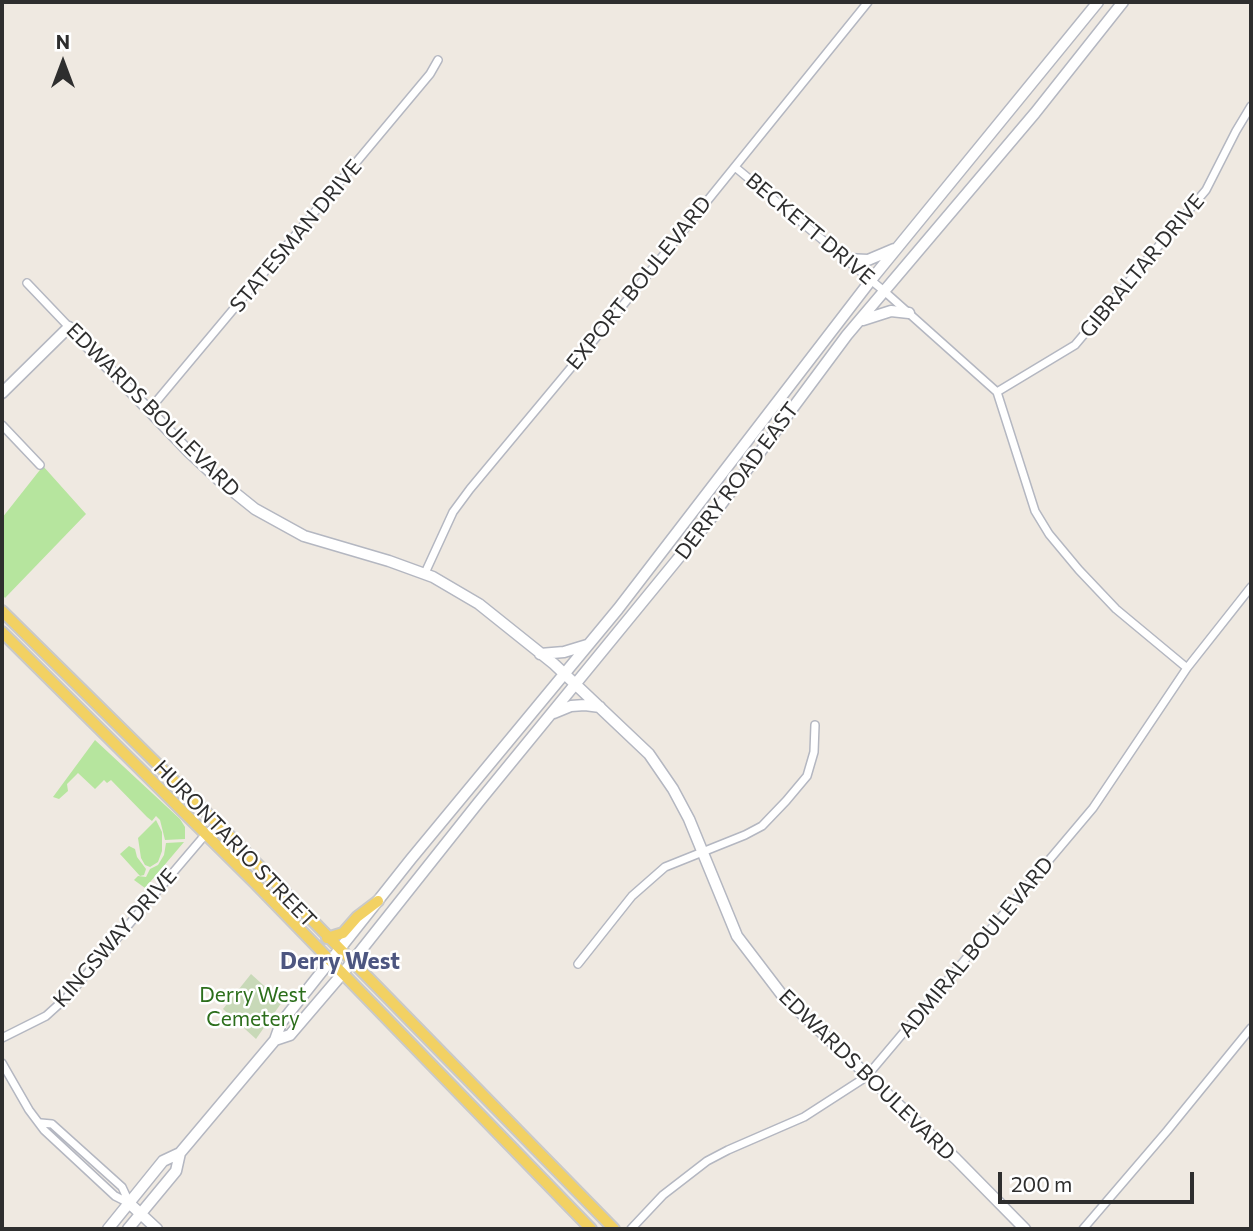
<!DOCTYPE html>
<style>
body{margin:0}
#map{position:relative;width:1253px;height:1231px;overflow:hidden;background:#efe9e1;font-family:Commissioner,sans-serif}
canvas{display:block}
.frame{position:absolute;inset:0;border:4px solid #2e2e2e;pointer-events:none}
.north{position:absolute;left:28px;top:28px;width:70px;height:70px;-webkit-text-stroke:5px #fff;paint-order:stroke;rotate:0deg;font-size:19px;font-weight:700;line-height:28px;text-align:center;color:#2e2e2e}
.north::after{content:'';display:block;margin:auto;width:24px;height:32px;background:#2e2e2e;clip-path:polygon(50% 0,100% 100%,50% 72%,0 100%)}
.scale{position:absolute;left:998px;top:1172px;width:196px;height:32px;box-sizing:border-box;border:4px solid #2e2e2e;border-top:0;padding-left:9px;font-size:21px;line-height:24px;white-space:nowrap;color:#2e2e2e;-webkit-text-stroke:5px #fff;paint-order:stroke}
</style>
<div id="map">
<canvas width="1253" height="1231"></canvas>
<div class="frame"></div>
<div class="north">N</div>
<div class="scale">200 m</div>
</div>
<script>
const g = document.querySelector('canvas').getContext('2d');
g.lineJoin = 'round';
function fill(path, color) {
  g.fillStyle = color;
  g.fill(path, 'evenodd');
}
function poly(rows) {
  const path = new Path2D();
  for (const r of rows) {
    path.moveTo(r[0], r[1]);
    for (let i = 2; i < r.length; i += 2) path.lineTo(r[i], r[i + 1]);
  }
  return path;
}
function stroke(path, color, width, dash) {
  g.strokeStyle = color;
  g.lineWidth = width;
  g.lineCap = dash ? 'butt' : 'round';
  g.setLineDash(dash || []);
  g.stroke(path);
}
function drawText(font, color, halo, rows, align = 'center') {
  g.font = font + ' Commissioner,sans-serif';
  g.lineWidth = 5;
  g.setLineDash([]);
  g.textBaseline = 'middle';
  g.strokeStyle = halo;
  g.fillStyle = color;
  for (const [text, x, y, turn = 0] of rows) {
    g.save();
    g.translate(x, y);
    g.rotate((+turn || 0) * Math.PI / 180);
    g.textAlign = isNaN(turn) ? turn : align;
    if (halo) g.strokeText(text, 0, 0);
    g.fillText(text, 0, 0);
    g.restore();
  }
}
fill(poly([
 [43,466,86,514,5,598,2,594,2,518],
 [95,740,180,819,185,827,185,839,165,840,160,820,156,816,152,821,147,817,111,780,107,783,104,780,95,789,78,773,67,784,68,791,59,799,53,797],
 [156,820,162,832,162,851,158,862,150,867,145,865,141,858,138,838],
 [184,842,145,888,134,880,138,876,146,877,150,869,158,865,164,855,166,843],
 [129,846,135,849,137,857,146,869,144,875,140,876,120,854]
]), '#b6e59e');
fill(poly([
 [251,974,282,1002,256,1039,223,1009]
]), '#c8d9b8');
const street = poly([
 [735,167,884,291,997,392,1035,511,1049,534,1079,570,1116,609,1187,668],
 [27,283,69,327],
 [997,392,1075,345,1206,190,1236,131,1251,106],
 [150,409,430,74,438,60],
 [2,425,40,465],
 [425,573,453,512,470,489,619,310,868,2],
 [578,964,632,896,665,867,745,835,762,826,786,801,807,776,814,752,815,725],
 [2,1038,46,1016,67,997,205,835,218,824],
 [2,1063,29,1110,44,1130,115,1196,129,1203],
 [41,1123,52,1124,122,1187,129,1202],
 [631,1229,663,1195,707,1161,728,1150,804,1117,866,1077,1093,808,1187,668,1251,587],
 [1083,1229,1167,1131,1251,1028]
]);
const secondary = poly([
 [846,259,868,260,894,249],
 [863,320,891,311,909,313],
 [2,393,69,327,189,452,219,480,255,509,304,536,389,561,433,577,479,604,554,664,649,754,673,789,689,819,737,936,782,995,956,1159,1025,1229],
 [540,654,564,652,587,645],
 [554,713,571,706,585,705,600,707],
 [275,1040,290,1035,343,973,478,803,708,522,847,335,1035,113,1123,2],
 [129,1203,157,1229],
 [108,1229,163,1161,180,1153,275,1040,281,1023,411,859,618,609,871,280,1098,2],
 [128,1229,176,1171,180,1153]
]);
const primary = poly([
 [2,611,218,824,614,1229],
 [2,632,254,882,591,1229],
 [327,938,343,933,357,917,378,901]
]);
stroke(street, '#b4b7c1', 10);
stroke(secondary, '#b4b7c1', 13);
stroke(primary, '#c9c9c9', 14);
stroke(street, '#fff', 7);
stroke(secondary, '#fff', 10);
stroke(primary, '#f2d163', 10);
drawText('21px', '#2e2e2e', '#fff', [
 ["BECKETT DRIVE",810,229,40],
 ["STATESMAN DRIVE",296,236,-50],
 ["GIBRALTAR DRIVE",1142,266,-50],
 ["EXPORT BOULEVARD",639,283,-51],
 ["EDWARDS BOULEVARD",153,410,45],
 ["DERRY ROAD EAST",737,481,-53],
 ["HURONTARIO STREET",235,844,46],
 ["KINGSWAY DRIVE",115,938,-49],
 ["ADMIRAL BOULEVARD",976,947,-50],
 ["EDWARDS BOULEVARD",867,1075,44]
]);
drawText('21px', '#2c6e1b', '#fff', [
 ["Derry West",253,995],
 ["Cemetery",253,1019]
]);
drawText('bold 23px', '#4d5680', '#fff', [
 ["Derry West",340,961]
]);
</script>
